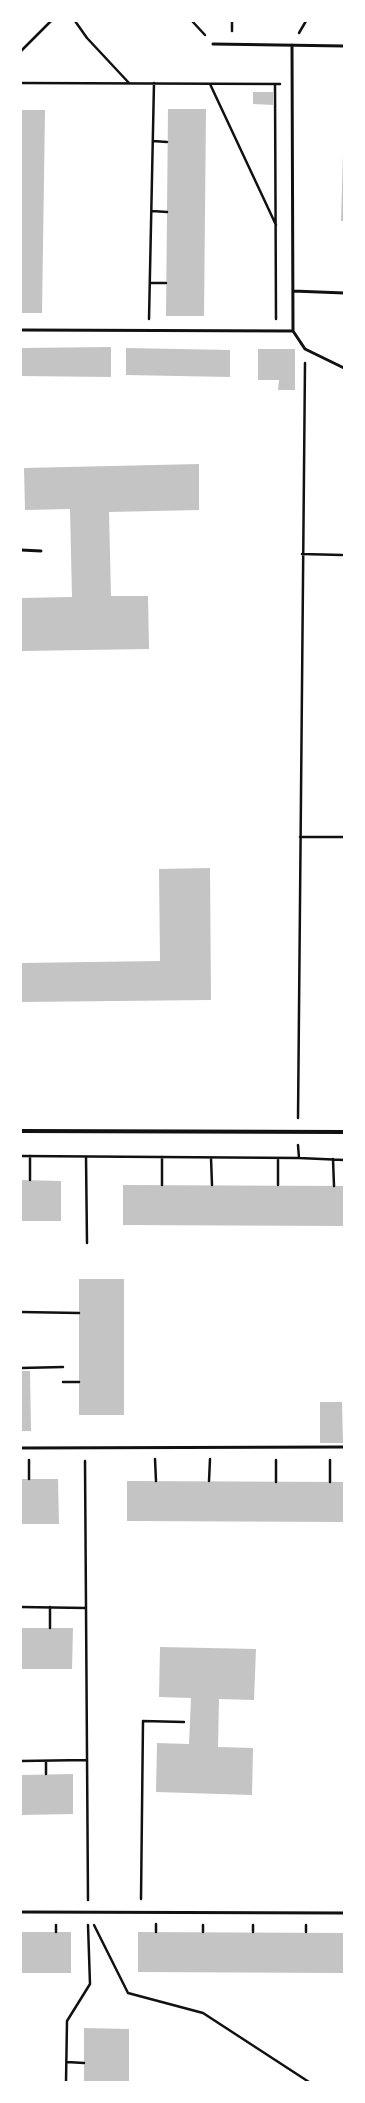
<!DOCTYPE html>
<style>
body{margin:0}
#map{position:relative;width:365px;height:2103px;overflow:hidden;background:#fff;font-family:Barlow,sans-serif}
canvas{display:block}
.frame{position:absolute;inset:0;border:22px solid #fff;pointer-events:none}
</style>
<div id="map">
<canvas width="365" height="2103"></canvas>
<div class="frame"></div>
</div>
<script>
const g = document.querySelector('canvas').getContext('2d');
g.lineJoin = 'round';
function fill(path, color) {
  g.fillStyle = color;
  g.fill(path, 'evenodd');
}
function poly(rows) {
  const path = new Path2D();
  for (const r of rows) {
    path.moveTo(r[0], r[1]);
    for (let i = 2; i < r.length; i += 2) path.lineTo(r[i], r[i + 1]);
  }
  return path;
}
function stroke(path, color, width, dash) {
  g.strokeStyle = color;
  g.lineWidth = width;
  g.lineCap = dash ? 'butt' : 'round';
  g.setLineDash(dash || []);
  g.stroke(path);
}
fill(poly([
 [253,92,273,92,273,105,253,104],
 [168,109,206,109,204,316,166,316],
 [21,110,45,110,42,313,21,313],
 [343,153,344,153,344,221,341,221],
 [111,347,111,377,21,376,21,348],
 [126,348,230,350,230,377,126,375],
 [258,349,295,349,295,390,278,390,279,380,258,380],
 [199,464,199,510,109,512,111,596,148,596,149,649,21,651,21,598,72,597,70,509,25,510,24,468],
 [210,868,211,1000,21,1002,21,963,160,961,159,869],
 [21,1180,61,1181,61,1221,21,1221],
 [123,1185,344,1186,344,1226,123,1225],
 [79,1279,124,1279,124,1415,79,1415],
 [21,1371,30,1371,31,1431,21,1431],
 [320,1402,342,1402,343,1443,320,1443],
 [21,1479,58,1479,59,1524,21,1524],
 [127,1481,344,1482,344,1522,127,1521],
 [21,1628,73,1628,72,1669,21,1669],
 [160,1647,256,1649,254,1700,219,1699,218,1747,253,1748,252,1795,156,1792,157,1743,189,1744,191,1698,159,1697],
 [73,1774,73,1814,21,1815,21,1775],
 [21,1932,71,1932,71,1973,21,1973],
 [138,1932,344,1933,344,1973,138,1972],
 [84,2028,129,2029,129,2082,84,2082]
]), '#c4c4c4');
stroke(poly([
 [75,21,87,38,129,83],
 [192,21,205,35],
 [232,31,232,21],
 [299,33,306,21],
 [21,51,51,21],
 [21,83,280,84],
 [210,84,276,225],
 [275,84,276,319],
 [153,141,167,142],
 [152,211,167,212],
 [150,283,166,283],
 [149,319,154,83],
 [302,554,342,555],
 [300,837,344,837],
 [298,1118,305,363],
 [21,1156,299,1158,298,1145],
 [86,1157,87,1243],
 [162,1157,162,1185],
 [211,1158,212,1185],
 [299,1158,344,1160],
 [333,1159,334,1186],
 [30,1180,30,1156],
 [278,1185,278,1158],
 [21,1312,79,1313],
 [21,1368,63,1367],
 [63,1382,79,1382],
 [155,1459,156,1481],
 [29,1460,29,1479],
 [85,1461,88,1900],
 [209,1481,210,1459],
 [276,1482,276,1460],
 [330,1482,330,1460],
 [21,1607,86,1608],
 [50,1628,50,1607],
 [21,1761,86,1760],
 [46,1774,46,1761],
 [141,1899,143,1721,184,1722],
 [94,1925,128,1993,203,2013,309,2082],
 [203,1925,203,1932],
 [253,1925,253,1932],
 [56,1932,56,1925],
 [156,1932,156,1924],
 [306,1932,306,1925],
 [67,2062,84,2063],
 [66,2082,67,2021,90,1984,88,1925]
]), '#111', 2.5);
stroke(poly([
 [213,44,344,46],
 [292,45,293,331,305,349,344,368],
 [293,291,344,293],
 [21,330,293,331],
 [21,550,41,551],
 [21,1448,344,1447],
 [21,1912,344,1913]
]), '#111', 3);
stroke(poly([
 [21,1131,344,1132]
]), '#111', 4);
</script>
